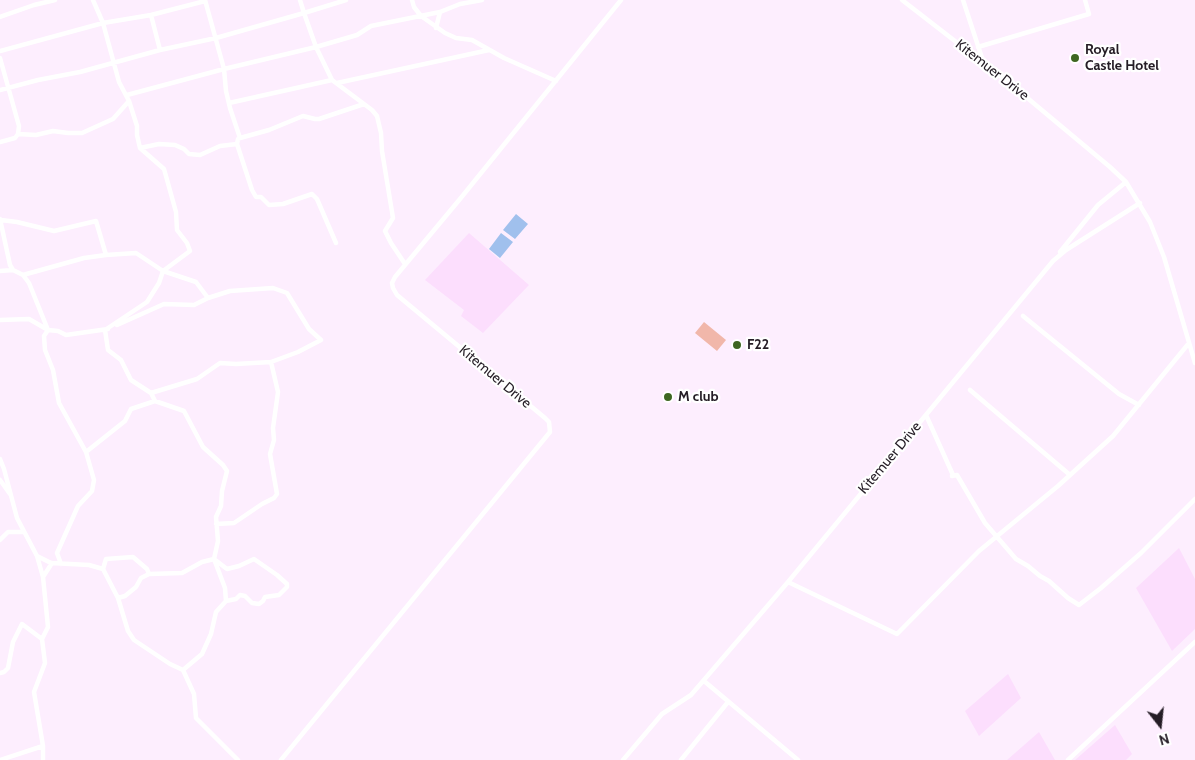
<!DOCTYPE html>
<style>
body{margin:0}
#map{position:relative;width:1195px;height:760px;overflow:hidden;background:#fdeefe;font-family:Cabin,sans-serif}
canvas{display:block}
.north{position:absolute;left:1135px;top:700px;width:50px;height:50px;-webkit-text-stroke:4px #fff;paint-order:stroke;rotate:164deg;font-size:14px;font-weight:700;line-height:20px;text-align:center;color:#251d26}
.north::after{content:'';display:block;margin:auto;width:18px;height:22px;background:#251d26;clip-path:polygon(50% 0,100% 100%,50% 72%,0 100%)}
</style>
<div id="map">
<canvas width="1195" height="760"></canvas>
<div class="north">N</div>
</div>
<script>
const g = document.querySelector('canvas').getContext('2d');
g.lineJoin = 'round';
function fill(path, color) {
  g.fillStyle = color;
  g.fill(path, 'evenodd');
}
function poly(rows) {
  const path = new Path2D();
  for (const r of rows) {
    path.moveTo(r[0], r[1]);
    for (let i = 2; i < r.length; i += 2) path.lineTo(r[i], r[i + 1]);
  }
  return path;
}
function stroke(path, color, width, dash) {
  g.strokeStyle = color;
  g.lineWidth = width;
  g.lineCap = dash ? 'butt' : 'round';
  g.setLineDash(dash || []);
  g.stroke(path);
}
function drawText(font, color, halo, rows, align = 'center') {
  g.font = font + ' Cabin,sans-serif';
  g.lineWidth = 4.5;
  g.setLineDash([]);
  g.textBaseline = 'middle';
  g.strokeStyle = halo;
  g.fillStyle = color;
  for (const [text, x, y, turn = 0] of rows) {
    g.save();
    g.translate(x, y);
    g.rotate((+turn || 0) * Math.PI / 180);
    g.textAlign = isNaN(turn) ? turn : align;
    if (halo) g.strokeText(text, 0, 0);
    g.fillText(text, 0, 0);
    g.restore();
  }
}
fill(poly([
 [469,233,529,285,483,333,461,316,464,310,425,280],
 [1179,548,1195,579,1195,629,1172,651,1136,588],
 [1008,674,1021,698,979,736,965,711],
 [1115,725,1132,754,1126,760,1075,760],
 [1039,732,1055,760,1007,760]
]), '#fcdefd');
fill(poly([
 [704,322,726,340,717,351,695,333]
]), '#f1b7aa');
fill(poly([
 [516,214,528,224,515,239,503,230],
 [501,233,513,242,500,258,489,249]
]), '#a0c0ed');
stroke(poly([
 [93,0,103,23,119,82,129,101,137,126,137,135,140,148,164,169,176,212,177,230,187,243,190,251,163,271,159,283,147,302,105,330],
 [205,0,224,69,226,91,230,108,240,138,238,139,237,144,252,190,256,197,261,197,269,205,283,204,312,194,317,199,336,243],
 [300,0,304,13,346,0],
 [412,0,414,7,421,16,445,33,456,38,472,40,504,58,556,81],
 [902,0,1013,86,1110,167,1126,182,1150,222,1164,257,1195,363],
 [963,0,983,61],
 [151,15,160,50],
 [0,17,34,5,55,0],
 [436,28,440,12,460,4,482,0],
 [978,47,1089,14,1085,0],
 [0,51,103,23,151,15,205,1],
 [0,58,19,126,18,134,15,138,0,142],
 [337,83,489,50],
 [0,90,38,80,80,72,160,50,216,38,304,13,316,47,357,35,371,26,440,12],
 [127,95,224,69,316,47,332,80,372,110,377,116,381,133,382,151,393,218,385,231,391,243,405,264],
 [229,103,332,80],
 [18,134,36,135,53,131,68,133,82,133,113,119,129,101],
 [240,138,269,130,303,116,315,119,319,119,364,104],
 [140,148,159,144,175,145,184,149,189,154,200,155,220,146,237,144],
 [0,219,10,265,13,270,23,275,29,283,48,330,44,336,45,350,53,370,59,403,86,452,94,480,92,491,78,506,57,553,61,564],
 [1,220,17,222,54,231,96,221,106,255,136,253,163,271,196,282,208,298,230,291,273,288,287,293,309,329,321,340,298,352,271,362,236,364,220,363,197,379,151,393],
 [1060,252,1098,205,1126,182],
 [0,271,13,270],
 [23,275,84,258,106,255],
 [1023,316,1119,394,1139,405],
 [0,320,29,319,48,330,58,331,66,335,108,329],
 [117,325,164,304,194,305,208,298],
 [105,330,108,350,121,360,131,380,151,393,155,401],
 [970,390,1070,475],
 [926,415,953,475],
 [86,452,125,421,131,409,155,401,184,411,203,447,223,465,227,471,222,491,221,506,216,517,218,541,214,559,225,588,226,601],
 [0,459,4,469,17,518,37,556,51,563,89,565,103,569,118,598,128,631,134,640,170,664,183,670,194,694,196,718,238,760],
 [952,476,957,475,985,523,1016,559,1028,566,1040,576,1049,581,1068,598,1079,605,1101,588,1141,553,1195,499],
 [0,480,10,494],
 [216,524,234,523,262,504,274,498,277,494,270,454,274,440,273,428,278,392,271,362],
 [0,540,8,532,24,532],
 [37,556,43,577],
 [103,569,106,559,133,557,147,569,149,574],
 [788,582,897,634,979,551,1058,486,1113,436,1189,343],
 [118,598,125,596,136,587,141,578,149,574,182,573,202,562,214,559,227,569,239,566,254,559,277,575,287,584,287,587,279,595,265,597,263,601,259,604,252,603,245,596,240,595,236,599,226,601,216,612,211,634,202,654,183,670],
 [42,639,48,627,43,577,52,563],
 [0,673,4,672,8,668,13,642,22,624,42,639,45,663,34,692,43,746,0,760],
 [704,681,798,760],
 [43,746,43,760],
 [281,760,550,432,549,422,545,418,397,295,393,288,392,283,395,277,460,199,621,0],
 [623,760,662,714,691,695,788,582,1053,261,1066,250,1140,203],
 [681,760,728,702],
 [1068,760,1195,642]
]), '#fff', 4.5);
for (const [x, y, r, color] of [
 [1075,58,5,"#3e6621"],
 [737,345,5,"#3e6621"],
 [668,397,5,"#3e6621"]
]) {
  const dot = new Path2D();
  dot.arc(x, y, r, 0, 2 * Math.PI);
  g.fillStyle = color;
  g.fill(dot);
  stroke(dot, '#fff', 2);
}
drawText('bold 14px', '#251d26', '#fff', [
 ["Royal",1085,50],
 ["Castle Hotel",1085,66],
 ["F22",747,345],
 ["M club",678,397]
], 'left');
drawText('14px', '#251d26', '#fff', [
 ["Kitemuer Drive",992,70,38],
 ["Kitemuer Drive",495,377,40],
 ["Kitemuer Drive",890,458,-50]
]);
</script>
